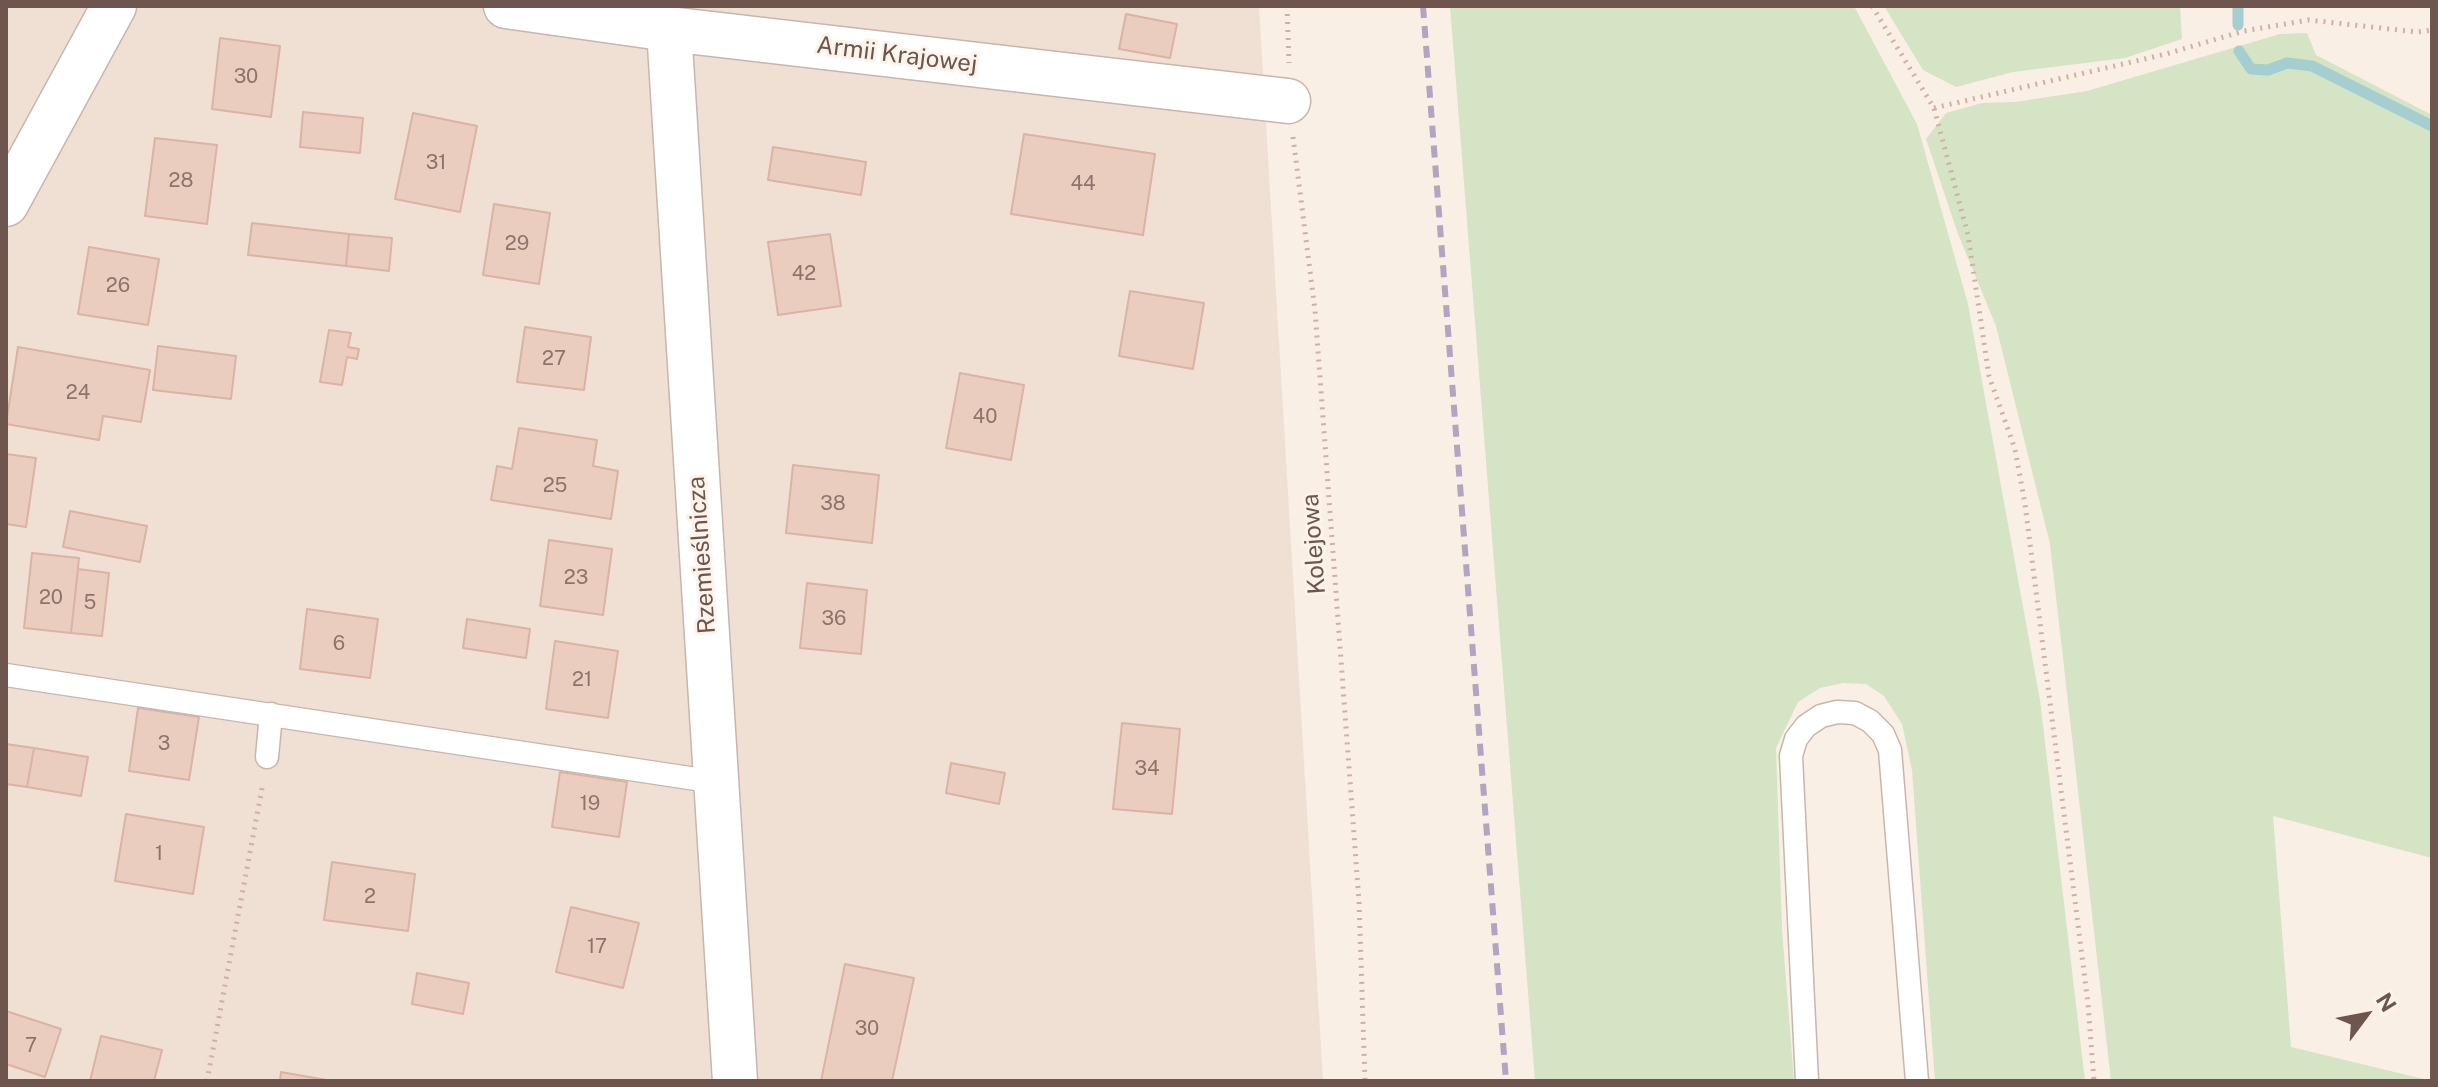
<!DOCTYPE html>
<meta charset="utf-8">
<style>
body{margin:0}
#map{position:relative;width:2438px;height:1087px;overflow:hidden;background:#f9efe5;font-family:"Public Sans",sans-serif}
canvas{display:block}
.frame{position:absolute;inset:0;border:8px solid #6e564e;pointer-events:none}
.north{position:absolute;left:2326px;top:975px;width:80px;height:80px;-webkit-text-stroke:6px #fcf3eb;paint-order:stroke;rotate:58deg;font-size:22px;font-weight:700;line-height:32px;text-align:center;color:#6e564e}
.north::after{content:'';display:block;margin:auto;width:28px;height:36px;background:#6e564e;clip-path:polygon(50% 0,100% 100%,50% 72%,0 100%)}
</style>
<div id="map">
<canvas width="2438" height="1087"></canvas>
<div class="frame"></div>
<div class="north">N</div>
</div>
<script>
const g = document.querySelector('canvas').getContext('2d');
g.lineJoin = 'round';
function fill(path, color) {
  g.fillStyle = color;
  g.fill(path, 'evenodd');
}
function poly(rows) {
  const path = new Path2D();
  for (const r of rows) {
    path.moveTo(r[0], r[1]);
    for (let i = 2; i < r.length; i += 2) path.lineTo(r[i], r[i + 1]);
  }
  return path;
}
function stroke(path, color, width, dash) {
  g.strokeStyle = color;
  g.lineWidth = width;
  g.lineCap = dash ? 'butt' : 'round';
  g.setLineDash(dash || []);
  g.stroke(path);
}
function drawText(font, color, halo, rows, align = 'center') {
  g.font = font + ' "Public Sans",sans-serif';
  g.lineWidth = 6;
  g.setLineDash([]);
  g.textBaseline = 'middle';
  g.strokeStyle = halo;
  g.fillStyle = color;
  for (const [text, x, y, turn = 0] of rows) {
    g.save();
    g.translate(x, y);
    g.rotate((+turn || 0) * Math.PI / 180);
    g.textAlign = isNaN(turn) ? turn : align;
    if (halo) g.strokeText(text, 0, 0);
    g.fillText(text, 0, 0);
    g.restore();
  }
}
fill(poly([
 [6,6,1259,6,1323,1081,6,1081]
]), '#f0e0d4');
fill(poly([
 [1450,6,1854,6,1917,124,1968,304,2040,700,2085,1081,1935,1081,1912,770,1902,724,1884,696,1866,684,1843,683,1820,688,1798,702,1776,748,1782,929,1794,1081,1535,1081],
 [1884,6,2180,6,2182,39,2125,58,2013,72,1956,87,1923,70],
 [2307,33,2316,55,2432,115,2432,858,2273,816,2291,1047,2432,1081,2111,1081,2050,544,1996,326,1958,234,1926,139,1946,113,1982,103,2015,102,2087,91,2280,34]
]), '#d5e4c5');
stroke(poly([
 [2238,25,2238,6],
 [2239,51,2251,69,2268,70,2287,63,2312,66,2432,126]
]), '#a4ced0', 11);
const building = poly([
 [1126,14,1177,24,1170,58,1119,49,1126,14],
 [220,38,280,46,271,117,212,109,220,38],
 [303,112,363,118,360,153,300,147,303,112],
 [413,113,477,126,460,212,395,199,413,113],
 [1024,134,1155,154,1143,235,1011,214,1024,134],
 [155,138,217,145,207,224,145,216,155,138],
 [773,147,866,162,861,195,768,180,773,147],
 [494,204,550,213,539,284,483,275,494,204],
 [252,223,349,234,346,266,248,255,252,223],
 [349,234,392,238,389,271,346,266,349,234],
 [830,234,841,306,778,315,768,242,830,234],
 [89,247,159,259,148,325,78,314,89,247],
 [1130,291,1204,303,1193,369,1119,356,1130,291],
 [525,327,591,337,584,390,517,382,525,327],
 [329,330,351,333,348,347,359,349,357,359,347,357,342,385,320,382,329,330],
 [158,346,236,356,231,399,153,390,158,346],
 [18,347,150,370,141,422,103,416,99,440,6,424,18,347],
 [960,373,1024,385,1011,460,946,448,960,373],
 [519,428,597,440,593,466,618,471,611,519,491,500,497,466,512,469,519,428],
 [6,454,36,458,26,527,6,524,6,454],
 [793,465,879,475,872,543,786,533,793,465],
 [70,511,147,526,140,562,63,547,70,511],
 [549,540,612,549,603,615,540,606,549,540],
 [32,553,79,558,71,633,24,628,32,553],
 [78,569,109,573,102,636,71,633,78,569],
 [807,583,867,590,861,654,800,648,807,583],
 [307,609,378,619,370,678,300,669,307,609],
 [467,619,530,629,526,658,463,648,467,619],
 [555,641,618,651,608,718,546,709,555,641],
 [138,708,199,717,189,780,129,771,138,708],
 [1122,723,1180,729,1172,814,1113,809,1122,723],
 [6,744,34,748,27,787,6,784,6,744],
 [34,748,88,757,81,796,27,787,34,748],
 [951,763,1005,773,999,804,946,793,951,763],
 [560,772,627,782,619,837,552,827,560,772],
 [126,814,204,827,193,894,115,881,126,814],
 [332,862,415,874,408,931,324,920,332,862],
 [571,907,639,923,623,988,556,972,571,907],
 [845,964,914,978,892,1081,821,1081,845,964],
 [417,973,469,983,463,1014,412,1004,417,973],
 [6,1011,61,1029,45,1077,6,1064,6,1011],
 [101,1036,162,1050,154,1081,90,1081,101,1036],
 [281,1072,332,1081,280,1081,281,1072]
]);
fill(building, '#ebcdc0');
stroke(building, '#dbb2a3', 2);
const lane = poly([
 [6,675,716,782],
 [267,757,271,714],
 [1807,1081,1791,756,1796,739,1806,726,1821,716,1837,712,1855,713,1870,721,1883,734,1890,750,1917,1081]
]);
const street = poly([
 [506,6,669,29,1288,101],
 [669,29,735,1081],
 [6,204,114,6]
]);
stroke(lane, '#c8b6ad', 25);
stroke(street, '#c8b6ad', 47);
stroke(poly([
 [1287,6,1289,63],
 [1872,6,1934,108,1968,235,1989,376,2015,449,2025,504,2088,1004,2094,1081],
 [1934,108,2166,54,2244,31,2309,20,2417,32,2432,30],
 [1293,137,1315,310,1359,902,1365,1081],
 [207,1081,263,783]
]), '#cfb0a4', 5, [2, 6]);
stroke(lane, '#fff', 22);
stroke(street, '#fff', 44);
stroke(poly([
 [1423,6,1506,1081]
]), '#b1a5c1', 6, [12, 8]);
drawText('20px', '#8d746a', null, [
 ["30",246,77],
 ["31",436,163],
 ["28",181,181],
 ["44",1083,184],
 ["29",517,244],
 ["42",804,274],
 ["26",118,286],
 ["27",554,359],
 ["24",78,393],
 ["40",985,417],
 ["25",555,486],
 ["38",833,504],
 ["23",576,578],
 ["20",51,598],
 ["5",90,603],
 ["36",834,619],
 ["6",339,644],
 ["21",582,680],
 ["3",164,744],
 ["34",1147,769],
 ["19",590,804],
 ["1",159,854],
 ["2",370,897],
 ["17",597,947],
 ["30",867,1029],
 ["7",31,1046]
]);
drawText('24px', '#6e564e', '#fcf3eb', [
 ["Armii Krajowej",897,55,7],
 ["Kolejowa",1314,544,-94],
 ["Rzemieślnicza",702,555,-94]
]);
</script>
